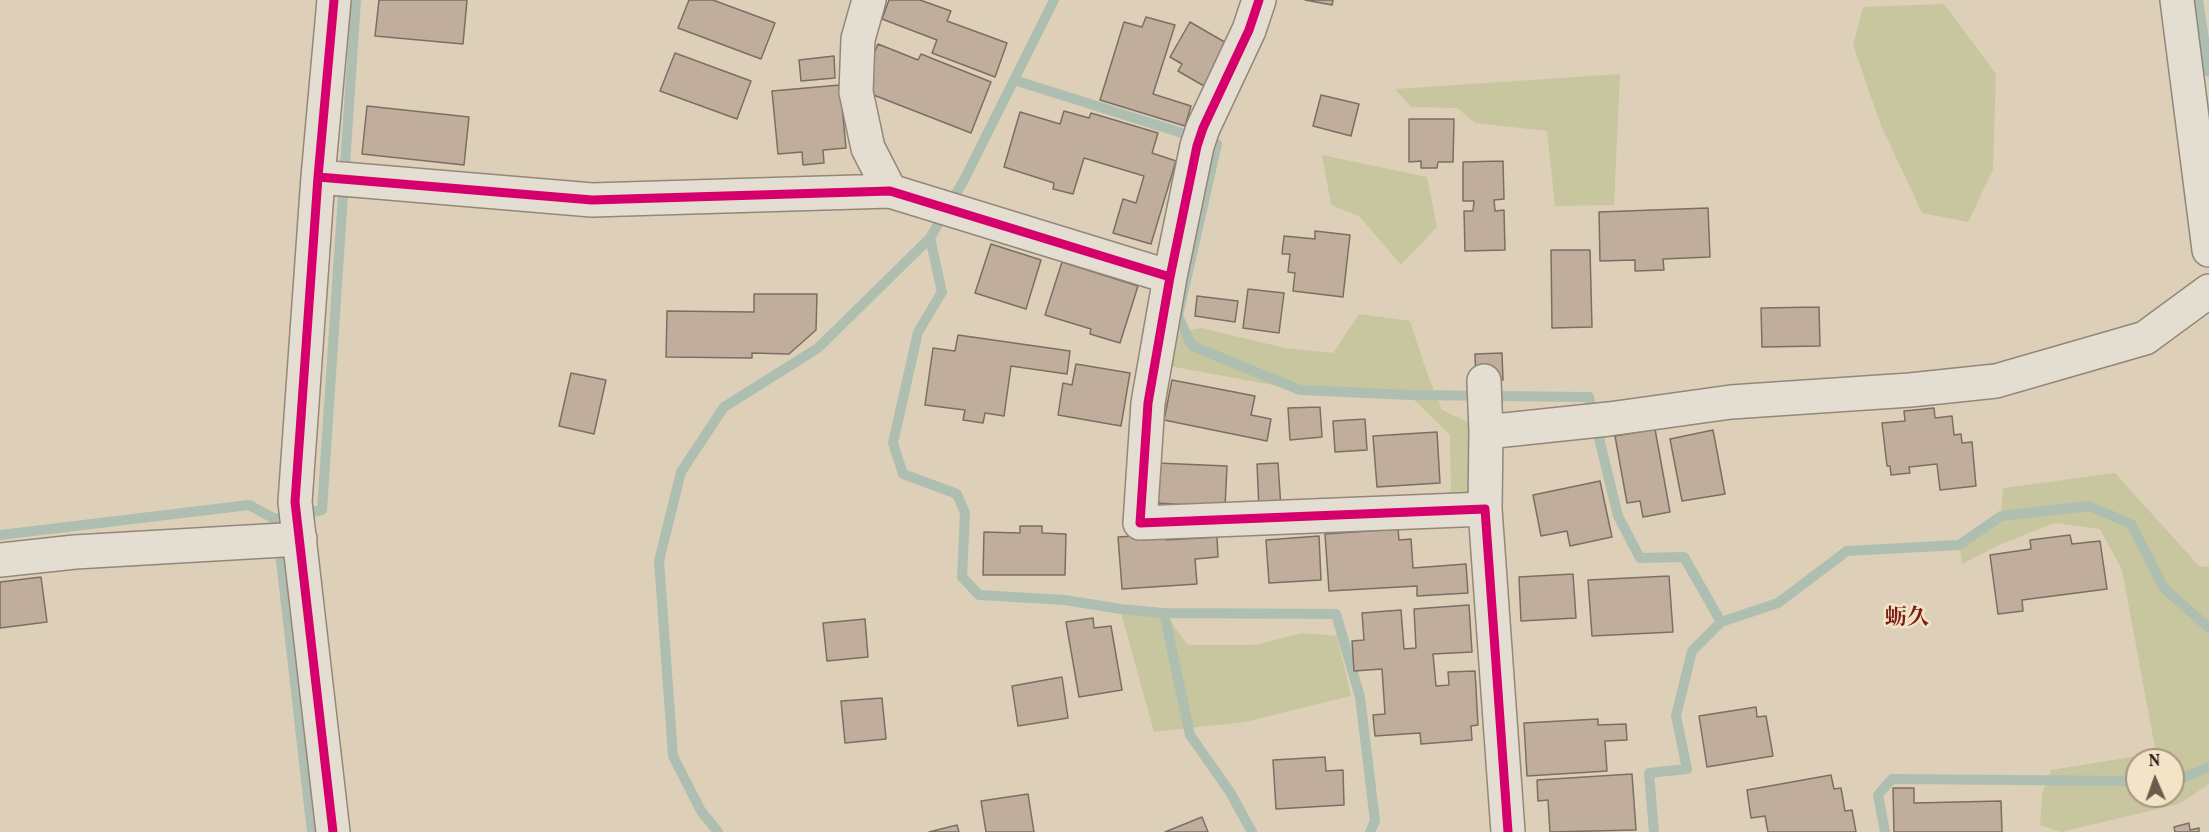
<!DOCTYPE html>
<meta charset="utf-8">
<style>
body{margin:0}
#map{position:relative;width:2209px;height:832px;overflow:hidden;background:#ded0b8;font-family:Vollkorn,serif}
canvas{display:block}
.north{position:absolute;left:2125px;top:748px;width:60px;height:60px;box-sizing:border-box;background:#f3e3c7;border:2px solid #a5937f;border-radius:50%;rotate:358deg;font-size:16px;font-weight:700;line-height:24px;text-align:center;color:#301b14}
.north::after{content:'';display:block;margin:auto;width:21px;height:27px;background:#6d5a4d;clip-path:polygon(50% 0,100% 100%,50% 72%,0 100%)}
</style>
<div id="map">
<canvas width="2209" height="832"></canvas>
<div class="north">N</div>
</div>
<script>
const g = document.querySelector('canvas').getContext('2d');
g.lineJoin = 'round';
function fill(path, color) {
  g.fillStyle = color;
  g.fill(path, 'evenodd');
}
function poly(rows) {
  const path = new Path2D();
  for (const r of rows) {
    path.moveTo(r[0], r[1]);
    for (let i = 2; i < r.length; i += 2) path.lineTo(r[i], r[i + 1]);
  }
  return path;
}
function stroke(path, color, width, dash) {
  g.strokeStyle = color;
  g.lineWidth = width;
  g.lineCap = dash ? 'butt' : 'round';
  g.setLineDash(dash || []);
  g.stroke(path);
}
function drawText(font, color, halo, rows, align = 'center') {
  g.font = font + ' Vollkorn,"Noto Serif JP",serif';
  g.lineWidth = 5;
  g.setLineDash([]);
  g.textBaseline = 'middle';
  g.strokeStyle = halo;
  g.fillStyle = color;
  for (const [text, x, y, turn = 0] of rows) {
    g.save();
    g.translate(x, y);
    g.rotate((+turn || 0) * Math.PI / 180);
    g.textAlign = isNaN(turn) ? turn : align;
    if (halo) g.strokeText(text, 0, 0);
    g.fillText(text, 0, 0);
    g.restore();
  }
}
fill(poly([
 [1944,4,1996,74,1993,170,1968,222,1922,213,1880,123,1853,45,1863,7],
 [1620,74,1614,205,1555,206,1547,131,1475,123,1457,108,1411,107,1395,89],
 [1322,155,1427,177,1437,227,1401,265,1359,216,1331,205],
 [1359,314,1410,321,1426,370,1442,410,1477,426,1476,494,1451,498,1450,435,1410,396,1300,390,1164,365,1170,334,1201,328,1285,348,1333,353],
 [2115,473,2200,567,2209,566,2209,784,2179,804,2061,832,2040,825,2042,794,2051,770,2156,753,2122,570,2100,529,2055,523,2001,544,1962,564,1959,545,2001,516,2003,488],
 [2137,760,2173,760,2173,796,2137,796],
 [1120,609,1164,613,1188,645,1255,645,1302,633,1337,636,1351,696,1245,722,1154,732]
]), '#c7c69f');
stroke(poly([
 [2198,0,2209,72],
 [1014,80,1217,144,1178,316,1192,346,1300,390,1410,395,1589,397,1618,516,1640,558,1684,557,1721,622,1778,603,1847,551,1959,545,2001,516,2089,506,2131,524,2164,588,2209,628],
 [930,238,942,292,918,332,893,443,903,474,957,494,965,513,962,577,979,595,1065,600,1120,609,1164,613,1190,735,1230,792,1252,832],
 [0,535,249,505,275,519,322,510,356,0],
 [279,543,312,832],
 [1164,613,1336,614,1360,697,1375,821,1370,832],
 [2173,782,2209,767],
 [718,832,701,811,673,756,659,561,681,472,724,407,818,348,930,238,964,180,1054,0],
 [1654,832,1649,773,1687,769,1676,716,1692,651,1721,622],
 [1885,832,1878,795,1892,779,2137,781]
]), '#aebeb1', 10);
const building = poly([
 [379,0,467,0,463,44,375,36,379,0],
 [689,0,713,0,775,23,761,59,678,28,689,0],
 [889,0,920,0,951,11,947,21,1007,43,995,77,932,53,937,40,882,19,889,0],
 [1305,0,1333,0,1332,5,1305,0],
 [1146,17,1175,25,1153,94,1191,106,1185,126,1100,100,1124,22,1142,27,1146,17],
 [1190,22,1228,44,1204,86,1178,71,1182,64,1170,57,1190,22],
 [878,44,918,60,921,54,991,82,971,133,871,94,872,58,878,44],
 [675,53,751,81,737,119,660,91,675,53],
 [834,56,835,78,801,81,799,60,834,56],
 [840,85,846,148,823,150,824,163,803,165,802,152,778,154,772,91,840,85],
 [1321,95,1359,104,1351,136,1313,126,1321,95],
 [367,106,469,117,464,165,362,154,367,106],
 [1064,111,1089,118,1091,113,1158,133,1152,153,1176,161,1151,244,1113,233,1123,199,1136,203,1144,176,1084,158,1073,194,1053,189,1054,183,1004,167,1020,112,1060,124,1064,111],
 [1409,119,1454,119,1453,162,1438,162,1437,168,1421,168,1421,161,1409,162,1409,119],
 [1503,161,1504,199,1494,200,1495,211,1504,210,1505,250,1465,251,1464,211,1473,211,1474,201,1463,201,1463,162,1503,161],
 [1708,208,1710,257,1663,259,1664,270,1635,271,1635,260,1600,261,1599,212,1708,208],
 [1315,231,1350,235,1343,297,1293,291,1295,273,1288,272,1290,254,1282,254,1284,236,1315,239,1315,231],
 [991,244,1041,260,1026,309,975,293,991,244],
 [1551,250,1590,250,1592,327,1552,328,1551,250],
 [1062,262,1138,286,1120,343,1090,334,1091,329,1045,315,1062,262],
 [1248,289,1284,293,1279,333,1243,328,1248,289],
 [754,294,817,294,816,330,789,354,752,353,752,358,666,357,667,311,754,312,754,294],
 [1197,296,1238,301,1235,322,1195,316,1197,296],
 [1819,307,1820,346,1762,347,1761,308,1819,307],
 [958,335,1070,351,1067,374,1011,366,1004,416,985,413,983,423,963,420,965,410,925,405,933,348,955,351,958,335],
 [1502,353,1503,380,1476,380,1475,354,1502,353],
 [1076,364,1130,373,1121,426,1058,415,1063,383,1072,385,1076,364],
 [571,373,606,380,594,434,559,426,571,373],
 [1172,380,1255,396,1251,415,1271,419,1267,441,1164,420,1172,380],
 [1320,407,1322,437,1290,440,1288,408,1320,407],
 [1934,408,1935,418,1952,416,1954,435,1961,434,1962,443,1972,442,1976,486,1940,490,1937,464,1909,467,1910,473,1891,475,1890,466,1887,466,1882,423,1905,421,1904,411,1934,408],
 [1365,419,1367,450,1335,452,1333,421,1365,419],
 [1655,429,1670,512,1643,517,1640,501,1627,503,1615,436,1655,429],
 [1713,430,1725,494,1682,501,1670,439,1713,430],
 [1437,432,1440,483,1377,487,1373,436,1437,432],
 [1157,463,1227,466,1225,507,1155,503,1157,463],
 [1278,463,1281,508,1259,509,1257,464,1278,463],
 [1600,481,1612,537,1570,546,1567,531,1541,536,1533,495,1600,481],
 [1020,526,1042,526,1042,533,1066,534,1065,575,983,575,984,532,1020,533,1020,526],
 [1398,529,1399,540,1411,539,1413,568,1466,564,1468,593,1417,596,1417,586,1329,591,1325,534,1398,529],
 [1165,534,1166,540,1217,537,1218,557,1195,559,1197,584,1122,589,1118,537,1165,534],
 [2070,535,2072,544,2100,541,2107,589,2022,600,2023,611,1998,614,1990,555,2031,549,2030,540,2070,535],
 [1319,536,1321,580,1269,583,1266,540,1319,536],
 [1573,574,1576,618,1521,621,1519,577,1573,574],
 [1669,576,1673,632,1592,636,1588,580,1669,576],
 [41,577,47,622,0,628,0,582,41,577],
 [1469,605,1472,652,1433,654,1436,686,1449,685,1448,672,1475,671,1478,725,1471,726,1472,740,1421,744,1420,733,1375,736,1373,715,1385,714,1382,669,1354,671,1352,641,1364,640,1362,613,1401,610,1404,649,1416,648,1414,609,1469,605],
 [1093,618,1094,628,1111,626,1122,690,1079,697,1066,622,1093,618],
 [865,619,868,657,827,661,823,623,865,619],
 [1062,677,1068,718,1018,726,1012,686,1062,677],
 [882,698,886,739,845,743,841,701,882,698],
 [1756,707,1757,717,1766,716,1773,756,1707,767,1699,716,1756,707],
 [1598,719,1598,725,1626,724,1627,740,1605,741,1607,771,1527,776,1524,723,1598,719],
 [1325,757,1326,771,1343,770,1344,805,1276,809,1273,760,1325,757],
 [1632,774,1636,830,1550,832,1548,800,1538,801,1537,780,1632,774],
 [1831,775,1834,789,1841,788,1845,811,1852,810,1856,832,1768,832,1765,816,1751,818,1747,790,1831,775],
 [1893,788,1914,788,1914,803,2001,801,2002,832,1894,832,1893,788],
 [1028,794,1034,832,986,832,981,801,1028,794],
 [1202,817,1208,832,1165,832,1202,817],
 [2189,823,2190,830,2199,828,2199,832,2175,832,2174,827,2189,823],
 [957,825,959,832,929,832,957,825]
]);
fill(building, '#c1ad9b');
stroke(building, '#796f63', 1.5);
const minor = poly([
 [869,0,858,39,856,92,868,148,890,191],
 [1259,0,1249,30,1203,128,1197,146,1170,277,1148,403,1140,523,1485,509,1508,832],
 [2177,0,2209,250],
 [318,177,592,200,890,191,1170,277],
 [1484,381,1486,432,1485,509],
 [1486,432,1609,419,1731,402,1910,390,1996,381,2145,338,2209,291],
 [0,560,75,552,300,539],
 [333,832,295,502,318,177,334,0]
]);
stroke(minor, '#928779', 36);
stroke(minor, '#e4ddd1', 33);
stroke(poly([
 [1259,0,1249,30,1203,128,1197,146,1170,277,1148,403,1140,523,1485,509,1508,832],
 [318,177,592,200,890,191,1170,277],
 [333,832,295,502,318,177,334,0]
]), '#d6006c', 9);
drawText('bold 22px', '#7a1f14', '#f3e3c7', [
 ["蛎久",1907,620]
]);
</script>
